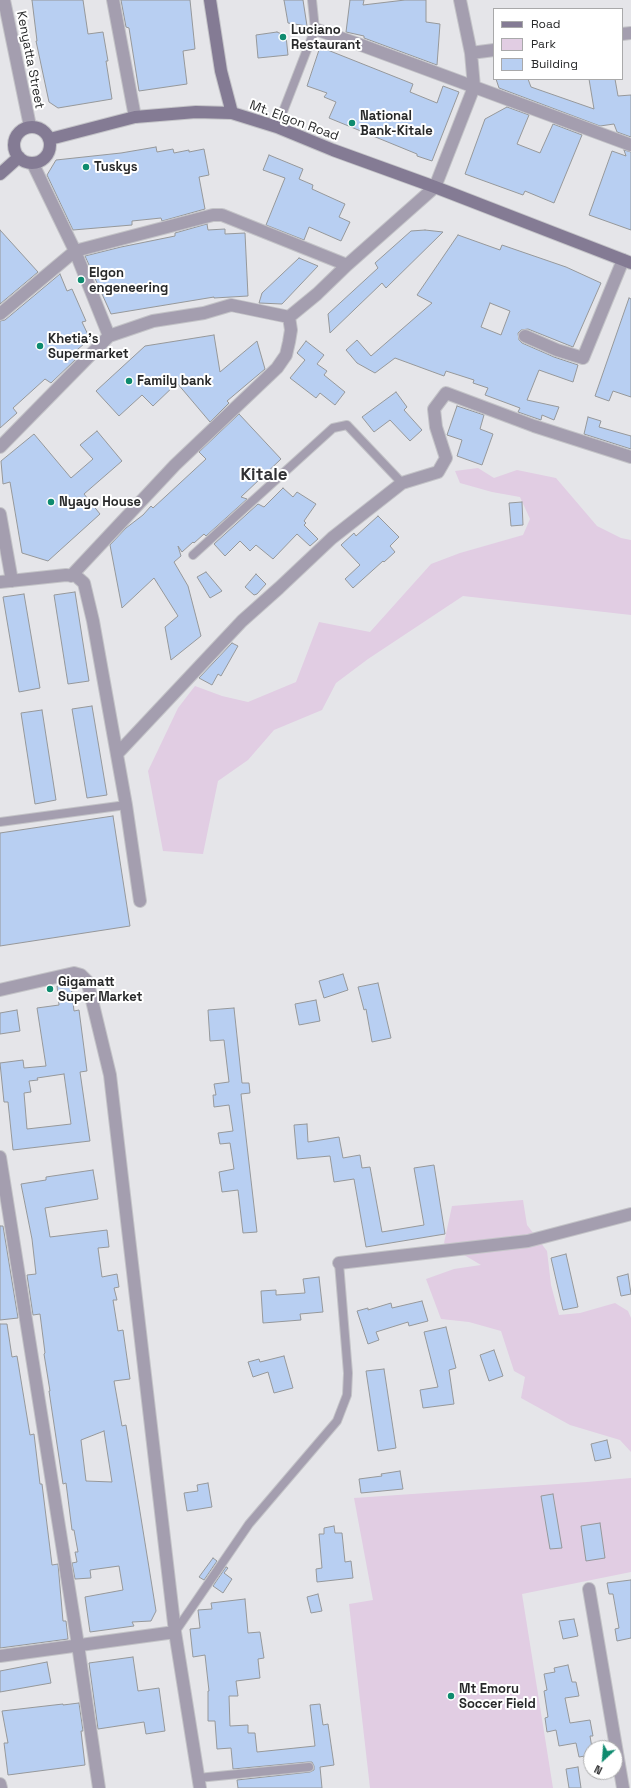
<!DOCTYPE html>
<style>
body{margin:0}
#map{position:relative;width:631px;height:1788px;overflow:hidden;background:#e5e5e9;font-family:"Space Grotesk",sans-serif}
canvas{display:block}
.legend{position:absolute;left:493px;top:8px;width:130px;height:72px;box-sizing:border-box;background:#fff;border:1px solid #a9a9aa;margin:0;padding:5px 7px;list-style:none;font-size:12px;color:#28292a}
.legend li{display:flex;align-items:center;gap:8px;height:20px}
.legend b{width:20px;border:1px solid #a9a9aa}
.north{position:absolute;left:583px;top:1740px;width:40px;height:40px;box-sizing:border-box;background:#fff;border:1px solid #a9a9aa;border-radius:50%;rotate:206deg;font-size:11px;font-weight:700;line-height:16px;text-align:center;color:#28292a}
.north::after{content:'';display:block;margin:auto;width:14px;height:18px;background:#0e8b6f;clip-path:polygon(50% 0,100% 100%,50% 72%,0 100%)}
</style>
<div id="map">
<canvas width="631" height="1788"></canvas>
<ul class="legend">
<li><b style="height:5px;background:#847b94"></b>Road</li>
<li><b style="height:11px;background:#e1cde3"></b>Park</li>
<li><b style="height:11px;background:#b8cff2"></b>Building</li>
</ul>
<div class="north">N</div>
</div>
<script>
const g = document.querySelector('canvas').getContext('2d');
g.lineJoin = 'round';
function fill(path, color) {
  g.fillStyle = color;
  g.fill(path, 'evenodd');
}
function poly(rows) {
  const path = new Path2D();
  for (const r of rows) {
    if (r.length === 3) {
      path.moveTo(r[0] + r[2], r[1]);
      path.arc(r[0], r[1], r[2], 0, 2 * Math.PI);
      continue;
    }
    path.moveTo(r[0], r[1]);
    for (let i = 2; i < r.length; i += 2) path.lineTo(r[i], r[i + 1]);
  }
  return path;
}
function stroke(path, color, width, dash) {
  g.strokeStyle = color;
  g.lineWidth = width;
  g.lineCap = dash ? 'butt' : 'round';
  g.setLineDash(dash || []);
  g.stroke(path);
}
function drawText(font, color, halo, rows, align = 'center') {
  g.font = font + ' "Space Grotesk",sans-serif';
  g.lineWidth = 4;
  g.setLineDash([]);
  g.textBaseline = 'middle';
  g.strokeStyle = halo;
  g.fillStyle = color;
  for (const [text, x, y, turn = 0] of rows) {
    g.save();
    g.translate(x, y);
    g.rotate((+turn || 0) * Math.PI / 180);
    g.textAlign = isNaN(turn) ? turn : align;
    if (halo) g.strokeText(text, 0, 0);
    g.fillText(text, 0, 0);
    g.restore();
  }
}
fill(poly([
 [478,468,494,478,517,470,556,478,597,526,621,538,631,540,631,615,463,596,368,659,336,683,322,710,274,730,248,760,218,781,203,854,163,851,148,771,178,708,195,686,222,696,248,702,296,682,319,622,370,632,431,564,460,553,523,535,530,519,520,497,492,492,460,483,455,471],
 [523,1200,527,1225,547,1251,551,1285,559,1315,580,1313,615,1303,628,1311,631,1318,631,1452,620,1440,570,1425,521,1398,525,1377,514,1371,501,1331,469,1322,441,1319,426,1279,454,1269,481,1265,444,1243,452,1206],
 [631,1478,631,1572,522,1594,553,1788,370,1788,349,1604,373,1600,354,1498,587,1482]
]), '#e1cde3');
const building = poly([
 [32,0,83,0,88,34,103,32,108,61,106,61,112,99,58,108,49,102,36,41,37,41,32,0],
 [121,0,190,0,195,49,183,51,187,84,139,91,129,28,126,27,121,0],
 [284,0,303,0,307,26,288,23,284,0],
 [350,0,364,0,363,5,405,0,426,0,426,22,440,24,437,65,364,38,364,36,346,32,350,0],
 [277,32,286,36,288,55,258,58,256,35,277,32],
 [320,47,413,84,410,92,437,103,443,86,459,92,432,161,417,156,417,154,329,118,336,102,324,97,327,93,307,86,320,47],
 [496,79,528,79,531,87,594,109,589,79,615,79,618,96,631,95,631,137,617,132,614,124,600,126,499,88,496,79],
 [507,107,529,115,517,144,540,153,553,124,582,135,554,203,525,191,523,195,465,174,485,119,507,107],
 [156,147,157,152,173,149,174,153,189,150,189,152,204,149,209,175,199,177,205,209,162,221,161,218,132,221,132,225,73,230,47,175,56,160,121,153,156,147],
 [624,150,631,152,631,230,589,215,612,151,626,156,624,150],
 [269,155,303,169,299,179,313,185,312,189,345,204,339,217,350,222,341,241,309,227,304,240,266,225,285,178,263,170,269,155],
 [207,224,208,230,225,229,225,234,245,233,248,296,214,298,214,297,111,314,85,256,121,247,175,236,175,233,207,224],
 [0,230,38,272,0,304,0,230],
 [425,230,443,232,386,288,382,283,330,333,328,314,378,268,375,263,411,231,425,230],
 [458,235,500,250,502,245,566,267,601,283,573,347,528,329,521,330,518,333,519,340,522,343,554,357,578,365,573,382,539,370,527,400,559,407,554,420,542,415,541,420,518,412,520,408,485,395,488,388,473,383,474,380,446,371,444,376,395,358,375,373,357,363,346,350,357,340,371,356,432,303,417,295,458,235],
 [490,303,510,311,501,335,481,327,490,303],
 [299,258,318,266,282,304,259,303,262,293,299,258],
 [60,274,67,291,72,289,86,321,82,322,90,339,72,354,76,359,51,383,45,379,13,408,17,413,0,428,0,321,5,320,60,274],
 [629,298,631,299,631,397,613,391,609,401,595,396,629,298],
 [214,335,220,372,257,341,265,369,227,401,229,403,210,422,177,383,153,406,142,395,119,416,96,391,145,346,214,335],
 [306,341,324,355,317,364,327,371,324,375,345,392,335,405,320,393,316,398,290,378,305,360,297,353,306,341],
 [396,392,407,407,404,410,422,430,410,441,390,420,374,432,362,417,396,392],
 [457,406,484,415,480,429,493,434,482,465,457,456,462,440,447,435,457,406],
 [239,414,281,459,241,497,247,499,206,536,204,534,194,543,193,542,182,552,178,546,181,556,174,562,188,586,201,636,171,660,165,627,178,616,154,578,122,608,110,545,126,528,143,515,151,506,153,508,206,459,199,452,239,414],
 [588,417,601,421,599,427,631,436,631,449,584,434,588,417],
 [97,431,122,461,84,494,100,514,48,561,22,553,10,482,3,484,1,461,34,434,71,478,93,459,80,445,97,431],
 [283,488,293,497,297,492,316,504,304,521,306,523,304,525,318,539,310,546,297,534,273,559,256,545,250,551,240,541,225,556,214,544,258,504,264,507,283,488],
 [522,502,523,525,511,526,509,503,522,502],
 [378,516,399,537,390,546,395,552,384,562,383,561,353,588,345,579,360,565,341,545,354,533,356,536,378,516],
 [206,572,222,591,210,598,197,577,206,572],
 [256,574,266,584,257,594,254,595,245,587,256,574],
 [75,592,89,681,68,684,54,595,75,592],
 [24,594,40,688,19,692,3,597,24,594],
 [232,643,238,646,221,676,218,674,212,685,199,678,232,643],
 [92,706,107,795,87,798,72,709,92,706],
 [42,710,56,800,35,804,21,713,42,710],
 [113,816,130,926,0,946,0,833,113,816],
 [343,974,348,990,324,998,319,981,343,974],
 [378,983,391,1038,372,1042,366,1009,364,1010,358,987,378,983],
 [71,985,74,1011,79,1010,87,1071,80,1072,90,1141,13,1150,8,1102,4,1102,0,1063,23,1060,24,1068,46,1066,37,1008,59,1005,57,986,71,985],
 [64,1074,71,1124,27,1129,24,1093,31,1092,29,1081,38,1080,37,1078,64,1074],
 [316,1000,320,1021,299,1025,295,1004,316,1000],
 [234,1008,242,1083,249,1083,250,1093,241,1094,257,1232,243,1233,238,1190,222,1192,219,1172,234,1169,230,1143,220,1144,218,1133,233,1131,229,1105,214,1107,213,1095,216,1095,214,1084,229,1082,224,1040,210,1041,208,1010,234,1008],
 [17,1010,20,1031,0,1034,0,1013,17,1010],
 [307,1124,308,1142,339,1137,343,1158,360,1155,362,1168,370,1167,382,1232,424,1225,414,1168,434,1165,445,1234,366,1247,354,1179,334,1182,330,1156,297,1159,294,1125,307,1124],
 [93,1170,98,1199,45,1208,50,1237,107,1230,109,1247,98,1248,102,1277,117,1274,119,1287,114,1288,117,1300,113,1300,118,1331,123,1330,130,1379,114,1381,122,1426,126,1425,156,1611,151,1621,132,1622,134,1626,90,1632,85,1597,123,1590,119,1566,90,1570,91,1578,75,1579,72,1563,77,1562,75,1552,78,1552,74,1530,72,1530,66,1483,63,1484,49,1391,50,1391,44,1354,45,1353,40,1314,33,1315,27,1275,36,1274,32,1239,21,1184,46,1180,46,1177,93,1170],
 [104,1431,112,1482,86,1481,81,1440,104,1431],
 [0,1226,3,1226,18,1318,0,1320,0,1226],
 [566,1254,578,1307,563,1310,551,1258,566,1254],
 [628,1274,631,1294,621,1296,617,1277,628,1274],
 [319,1277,323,1312,300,1314,301,1320,263,1323,261,1291,276,1290,276,1295,305,1293,303,1279,319,1277],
 [422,1301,428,1321,409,1326,408,1322,376,1332,379,1340,368,1344,357,1311,368,1308,368,1310,391,1303,392,1308,422,1301],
 [0,1324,7,1324,12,1357,17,1356,30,1435,34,1434,40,1484,42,1484,52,1565,58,1564,63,1621,66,1621,68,1639,0,1648,0,1324],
 [446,1327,456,1368,449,1370,454,1404,423,1408,420,1390,438,1387,424,1332,446,1327],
 [494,1350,503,1376,489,1381,480,1355,494,1350],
 [284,1356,293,1388,274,1393,268,1372,253,1377,248,1362,259,1359,260,1362,284,1356],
 [384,1369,396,1448,378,1451,366,1371,384,1369],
 [607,1440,611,1458,595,1461,591,1444,607,1440],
 [400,1471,403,1489,361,1493,359,1479,382,1476,381,1474,400,1471],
 [208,1483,212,1507,187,1511,184,1493,198,1491,197,1485,208,1483],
 [553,1494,562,1548,550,1549,541,1496,553,1494],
 [600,1523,605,1558,586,1561,581,1526,600,1523],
 [334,1526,335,1533,342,1533,345,1562,351,1561,353,1578,317,1582,316,1569,322,1568,319,1534,324,1534,324,1528,334,1526],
 [213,1558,217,1561,204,1580,199,1577,213,1558],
 [226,1567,228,1568,224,1573,232,1579,223,1593,213,1586,226,1567],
 [631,1580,631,1638,617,1641,615,1629,619,1628,613,1594,609,1594,607,1583,631,1580],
 [318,1594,322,1611,311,1613,307,1597,318,1594],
 [245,1599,248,1633,260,1632,264,1658,258,1659,260,1678,236,1681,238,1696,229,1696,230,1726,248,1725,248,1733,255,1733,257,1752,315,1746,310,1705,320,1704,323,1725,328,1724,334,1765,320,1767,322,1788,238,1788,237,1780,310,1772,314,1770,314,1766,312,1762,308,1762,233,1769,231,1748,217,1749,215,1721,208,1721,208,1691,209,1691,205,1655,193,1657,190,1629,200,1628,198,1610,212,1609,211,1603,245,1599],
 [574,1619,578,1636,563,1639,559,1621,574,1619],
 [133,1657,138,1691,159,1688,165,1731,146,1734,144,1722,98,1729,89,1663,133,1657],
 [47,1662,51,1683,0,1692,0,1671,47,1662],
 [568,1665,572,1682,576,1682,579,1696,565,1698,570,1723,590,1720,593,1736,590,1736,592,1748,591,1755,579,1757,576,1743,559,1746,556,1730,547,1732,545,1718,548,1717,544,1691,547,1690,544,1674,555,1672,554,1668,568,1665],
 [79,1703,83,1731,81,1731,85,1765,8,1775,4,1743,8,1743,2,1711,63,1704,63,1705,79,1703],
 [578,1767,581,1788,569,1788,566,1769,578,1767]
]);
fill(building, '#b8cff2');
stroke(building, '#96989a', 1);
const lane = poly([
 [277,127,315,29,312,0],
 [193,555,333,428,347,425,402,483],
 [0,822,126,805],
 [175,1632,249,1524,337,1421,347,1395,348,1373,339,1263],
 [198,1778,309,1767]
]);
const street = poly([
 [4,0,30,126],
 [113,0,135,117],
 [315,29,361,45,631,145],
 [622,34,631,33],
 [471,53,494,50],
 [33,164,75,251,109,336],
 [0,314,75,251,213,215,222,215,347,265],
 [289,317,317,294,347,265,435,187,474,87,471,53,460,0],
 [525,336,557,350,583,358,623,260],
 [0,447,109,336,153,321,204,313,231,305,289,317],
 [0,514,12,581],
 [71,576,175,465,277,368,286,355,289,342,291,330,289,317],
 [0,582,66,575,76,576,84,583,93,621,126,805,140,901],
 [117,754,242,621,279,588,332,538,402,483,438,472,446,458,436,427,434,409,446,393,534,426,631,457],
 [0,990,74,973,81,975,87,981,89,988,110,1075,175,1632,200,1788],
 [0,1157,78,1645,99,1788],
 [339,1263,528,1241,631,1214],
 [589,1589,623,1788],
 [0,1656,175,1632],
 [0,1784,1,1788]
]);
const secondary = poly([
 [210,0,221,71,232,113],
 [32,145,18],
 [50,139,135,117,196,112,232,113,277,127,333,150,435,187,631,263],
 [0,174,19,157]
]);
stroke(lane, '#c3c3c7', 10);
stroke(street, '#c3c3c7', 14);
stroke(secondary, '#c3c3c7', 14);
stroke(lane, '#a49eaf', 8);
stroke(street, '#a49eaf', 12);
stroke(secondary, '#847b94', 12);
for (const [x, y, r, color] of [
 [283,37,4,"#0e8b6f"],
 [352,123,4,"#0e8b6f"],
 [86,167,4,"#0e8b6f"],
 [81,280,4,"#0e8b6f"],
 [40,346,4,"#0e8b6f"],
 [129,381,4,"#0e8b6f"],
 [51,502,4,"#0e8b6f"],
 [50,989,4,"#0e8b6f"],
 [451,1696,4,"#0e8b6f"]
]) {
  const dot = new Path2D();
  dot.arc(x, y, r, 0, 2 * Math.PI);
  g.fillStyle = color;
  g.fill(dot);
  stroke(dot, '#fff', 1.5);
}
drawText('bold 13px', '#28292a', '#fff', [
 ["Luciano",291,30],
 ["Restaurant",291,45],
 ["National",360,116],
 ["Bank-Kitale",360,131],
 ["Tuskys",94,167],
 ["Elgon",89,273],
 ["engeneering",89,288],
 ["Khetia's",48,339],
 ["Supermarket",48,354],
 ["Family bank",137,381],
 ["Nyayo House",59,502],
 ["Gigamatt",58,982],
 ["Super Market",58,997],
 ["Mt Emoru",459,1689],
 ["Soccer Field",459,1704]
], 'left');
drawText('13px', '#28292a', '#fff', [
 ["Kenyatta Street",30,60,79],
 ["Mt. Elgon Road",294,121,20]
]);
drawText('bold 17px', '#303033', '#fff', [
 ["Kitale",264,475]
]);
</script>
